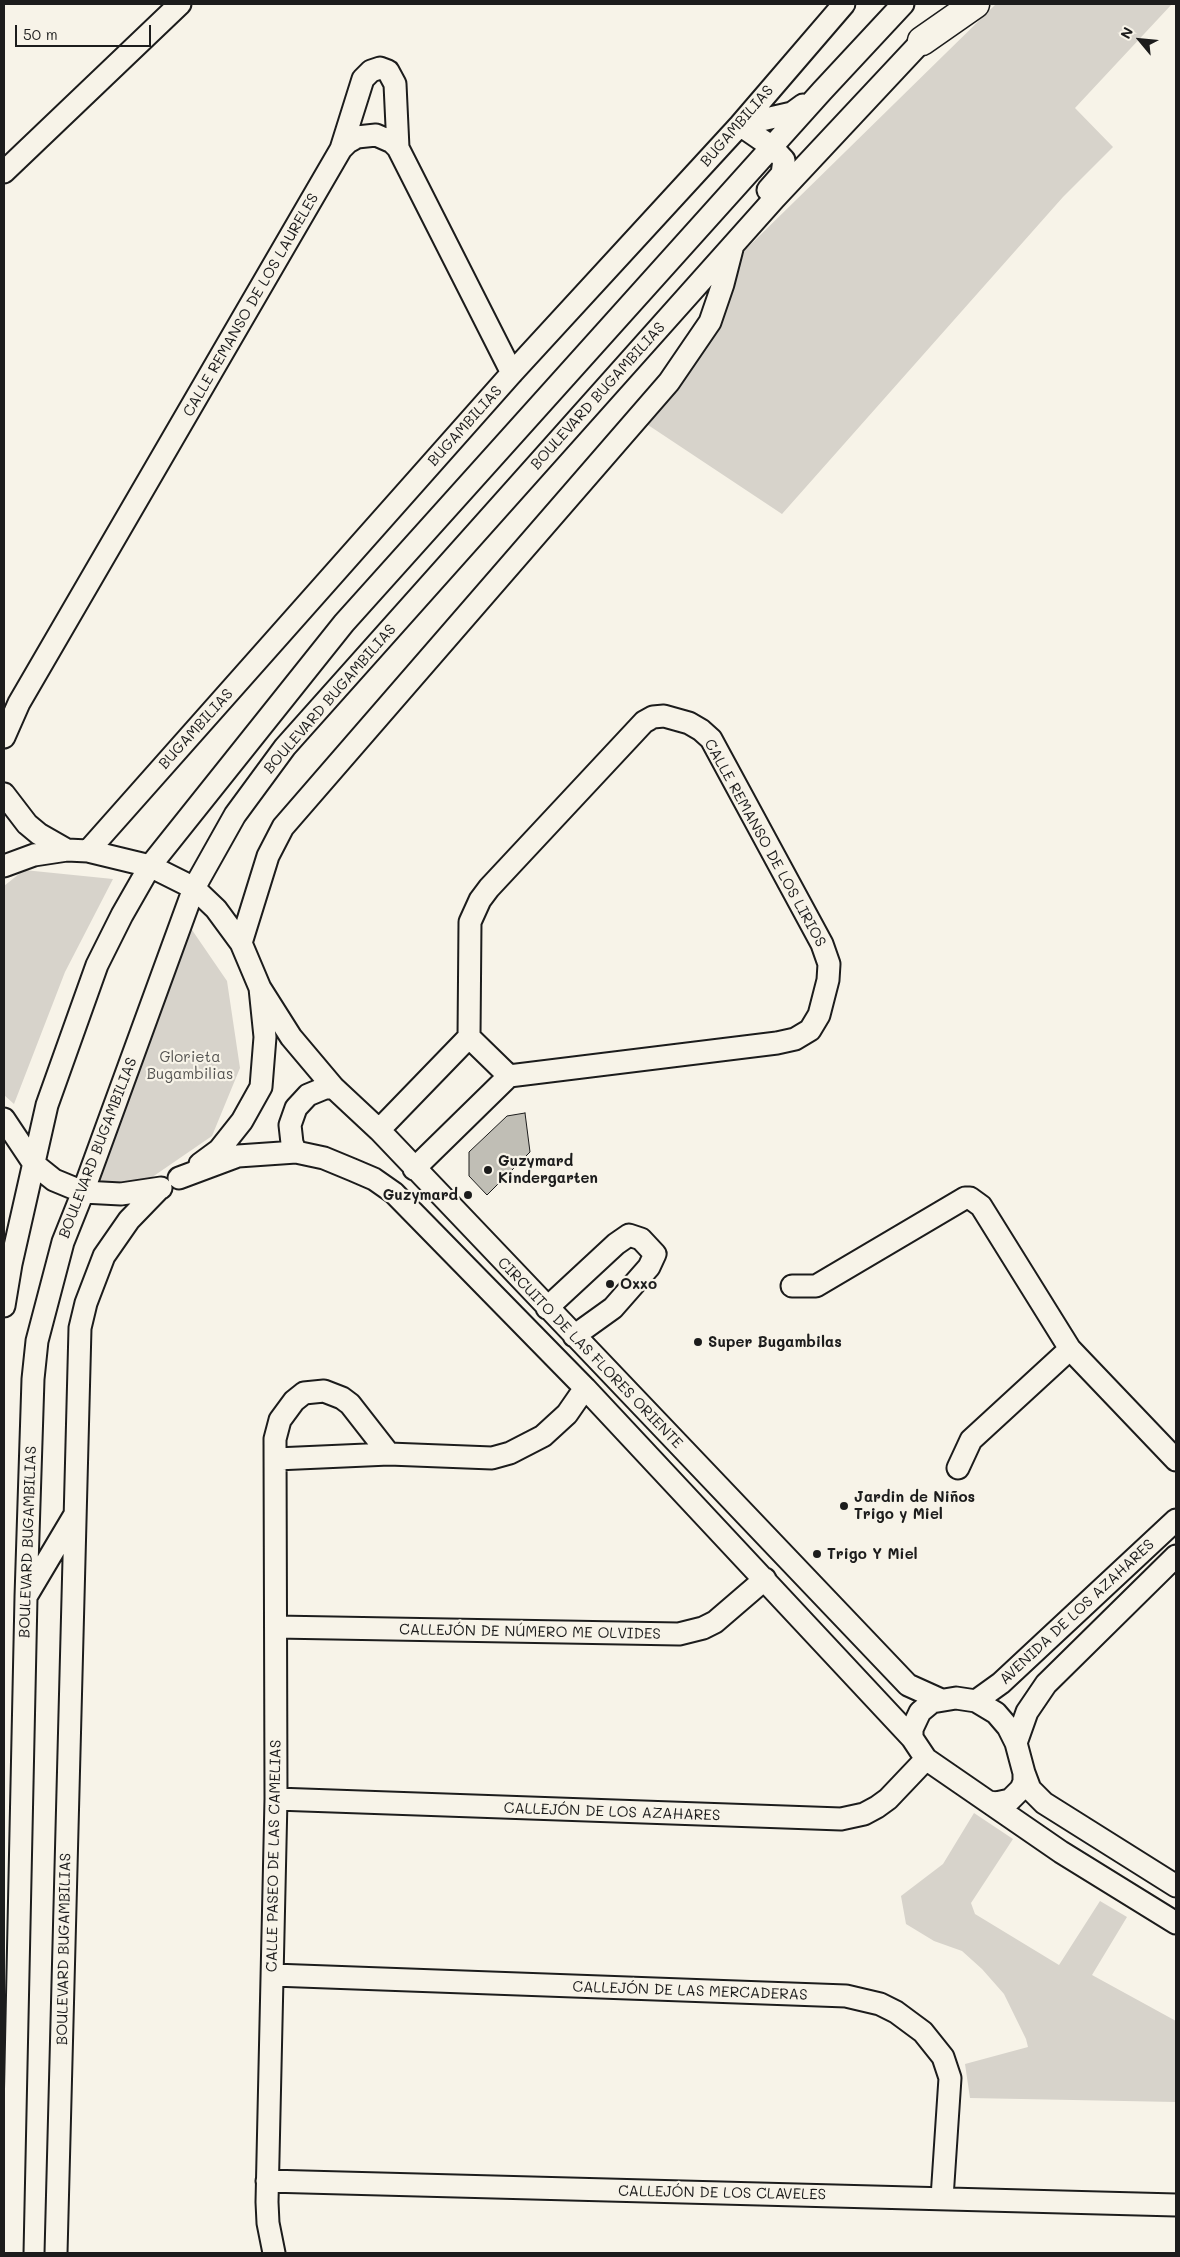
<!DOCTYPE html>
<meta charset="utf-8">
<style>
body{margin:0}
#map{position:relative;width:1180px;height:2257px;overflow:hidden;background:#f7f3e8;font-family:Mali,sans-serif}
canvas{display:block}
.frame{position:absolute;inset:0;border:5px solid #1c1c1c;pointer-events:none}
.north{position:absolute;left:1115px;top:15px;width:50px;height:50px;-webkit-text-stroke:4px #f7f3e8;paint-order:stroke;rotate:298deg;font-size:14px;font-weight:700;line-height:20px;text-align:center;color:#1c1c1c}
.north::after{content:'';display:block;margin:auto;width:18px;height:22px;background:#1c1c1c;clip-path:polygon(50% 0,100% 100%,50% 72%,0 100%)}
.scale{position:absolute;left:15px;top:25px;width:136px;height:22px;box-sizing:border-box;border:2px solid #1c1c1c;border-top:0;padding-left:6px;font-size:15px;line-height:18px;white-space:nowrap;color:#1c1c1c;-webkit-text-stroke:4px #f7f3e8;paint-order:stroke}
</style>
<div id="map">
<canvas width="1180" height="2257"></canvas>
<div class="frame"></div>
<div class="north">N</div>
<div class="scale">50 m</div>
</div>
<script>
const g = document.querySelector('canvas').getContext('2d');
g.lineJoin = 'round';
function fill(path, color) {
  g.fillStyle = color;
  g.fill(path, 'evenodd');
}
function poly(rows) {
  const path = new Path2D();
  for (const r of rows) {
    path.moveTo(r[0], r[1]);
    for (let i = 2; i < r.length; i += 2) path.lineTo(r[i], r[i + 1]);
  }
  return path;
}
function stroke(path, color, width, dash) {
  g.strokeStyle = color;
  g.lineWidth = width;
  g.lineCap = dash ? 'butt' : 'round';
  g.setLineDash(dash || []);
  g.stroke(path);
}
function drawText(font, color, halo, rows, align = 'center') {
  g.font = font + ' Mali,sans-serif';
  g.lineWidth = 4.5;
  g.setLineDash([]);
  g.textBaseline = 'middle';
  g.strokeStyle = halo;
  g.fillStyle = color;
  for (const [text, x, y, turn = 0] of rows) {
    g.save();
    g.translate(x, y);
    g.rotate((+turn || 0) * Math.PI / 180);
    g.textAlign = isNaN(turn) ? turn : align;
    if (halo) g.strokeText(text, 0, 0);
    g.fillText(text, 0, 0);
    g.restore();
  }
}
fill(poly([
 [996,4,1172,4,1075,108,1113,147,1063,197,782,514,645,423,714,334,745,250],
 [24,870,113,879,65,972,14,1104,4,1095,4,886],
 [190,927,227,981,240,1068,212,1136,145,1182,95,1184],
 [974,1813,1013,1839,971,1903,975,1914,1059,1965,1100,1901,1127,1917,1092,1975,1176,2021,1176,2102,970,2098,965,2064,1028,2047,1026,2039,1004,1994,982,1969,962,1951,934,1941,906,1924,901,1896,943,1864]
]), '#d7d3cb');
const building = poly([
 [525,1113,530,1152,487,1195,469,1176,469,1152,507,1116,525,1113]
]);
fill(building, '#c0beb5');
stroke(building, '#1c1c1c', 1);
const minor = poly([
 [740,125,772,147,784,160,782,174,768,190],
 [740,125,792,113,803,105],
 [341,149,363,79,371,71,380,68,388,71,395,84,398,148],
 [4,172,180,4],
 [4,737,19,703,341,149,348,142,357,137,376,135,392,142,398,148,512,373],
 [4,794,27,824,39,834,67,850],
 [88,851,512,373,740,125,844,4],
 [4,866,34,855,67,850,88,851,150,866,194,888,216,909,241,943,260,988,265,1037,261,1087,242,1121,219,1150,200,1164],
 [241,943,268,856,283,827,669,382,710,322,723,284,732,249],
 [260,988,291,1037,334,1088,379,1130,908,1685,939,1699],
 [469,1037,509,1076],
 [4,1119,34,1164,54,1180,83,1192,121,1194,161,1188],
 [379,1130,469,1037,470,922,480,900,489,888,644,722,653,717,664,716,689,723,701,730,711,739,822,944,829,964,828,980,819,1015,810,1030,795,1039,777,1043,509,1076,414,1169],
 [296,1152,292,1143,290,1125,296,1108,308,1095,325,1088,334,1088],
 [179,1178,238,1156,296,1152,324,1158,353,1170,374,1179,394,1193,585,1388,912,1738],
 [792,1286,816,1286,965,1198,970,1198,981,1206,1070,1349,1176,1460],
 [4,1306,11,1264,47,1105,97,965,122,915,150,866,344,623,822,91,903,4],
 [547,1308,616,1244,629,1235,641,1239,655,1254,649,1267,613,1308,574,1336],
 [276,1459,389,1454,492,1458,510,1453,543,1436,567,1414,585,1388],
 [958,1468,971,1440,1070,1349],
 [27,1595,74,1516],
 [276,1627,679,1634,703,1628,715,1622,765,1579],
 [976,1701,1001,1683,1176,1520],
 [1016,1743,1027,1712,1046,1684,1176,1556],
 [1024,1773,1030,1789,1044,1803,1176,1886],
 [276,1799,841,1819,864,1814,877,1807,888,1799,926,1759],
 [989,1802,996,1803,1010,1800,1021,1789,1024,1782,1024,1773,1016,1743,1008,1727,996,1713,976,1701,956,1698,932,1702,920,1712,912,1729,912,1738,926,1759,1061,1852,1176,1923],
 [273,1975,846,1996,880,2004,896,2012,923,2032,943,2057,950,2078,942,2198],
 [267,2181,1176,2205],
 [12,2253,26,1597,33,1379,37,1341,63,1242,83,1192,194,888,235,815,285,747,775,198,922,41],
 [56,2253,80,1328,86,1303,104,1256,129,1220,159,1189],
 [274,2253,268,2223,267,2202,276,1799,275,1439,280,1420,294,1401,304,1393,324,1391,342,1398,350,1404,389,1454]
]);
const highway = poly([
 [922,41,975,4]
]);
stroke(minor, '#1c1c1c', 25);
stroke(highway, '#1c1c1c', 31);
stroke(minor, '#f7f3e8', 21);
stroke(highway, '#f7f3e8', 28);
for (const [x, y, r, color] of [
 [488,1170,5,"#1c1c1c"],
 [468,1195,5,"#1c1c1c"],
 [610,1284,5,"#1c1c1c"],
 [698,1342,5,"#1c1c1c"],
 [844,1506,5,"#1c1c1c"],
 [817,1554,5,"#1c1c1c"]
]) {
  const dot = new Path2D();
  dot.arc(x, y, r, 0, 2 * Math.PI);
  g.fillStyle = color;
  g.fill(dot);
  stroke(dot, '#f7f3e8', 2);
}
drawText('15px', '#1c1c1c', '#f7f3e8', [
 ["BUGAMBILIAS",737,126,-49],
 ["CALLE REMANSO DE LOS LAURELES",251,305,-60],
 ["BOULEVARD BUGAMBILIAS",598,396,-48],
 ["BUGAMBILIAS",465,426,-48],
 ["BOULEVARD BUGAMBILIAS",330,699,-49],
 ["BUGAMBILIAS",196,729,-48],
 ["CALLE REMANSO DE LOS LIRIOS",765,843,61],
 ["BOULEVARD BUGAMBILIAS",98,1148,-69],
 ["CIRCUITO DE LAS FLORES ORIENTE",590,1353,46],
 ["BOULEVARD BUGAMBILIAS",28,1542,-88],
 ["AVENIDA DE LOS AZAHARES",1077,1612,-43],
 ["CALLEJÓN DE NÚMERO ME OLVIDES",530,1632,1],
 ["CALLEJÓN DE LOS AZAHARES",612,1812,2],
 ["CALLE PASEO DE LAS CAMELIAS",274,1856,-89],
 ["BOULEVARD BUGAMBILIAS",64,1949,-89],
 ["CALLEJÓN DE LAS MERCADERAS",690,1991,2],
 ["CALLEJÓN DE LOS CLAVELES",722,2193,1]
]);
drawText('15px', '#545351', '#f7f3e8', [
 ["Glorieta",190,1057],
 ["Bugambilias",190,1074]
]);
drawText('bold 15px', '#1c1c1c', '#f7f3e8', [
 ["Guzymard",498,1161],
 ["Kindergarten",498,1178],
 ["Guzymard",458,1195,"right"],
 ["Oxxo",620,1284],
 ["Super Bugambilas",708,1342],
 ["Jardin de Niños",854,1497],
 ["Trigo y Miel",854,1514],
 ["Trigo Y Miel",827,1554]
], 'left');
</script>
